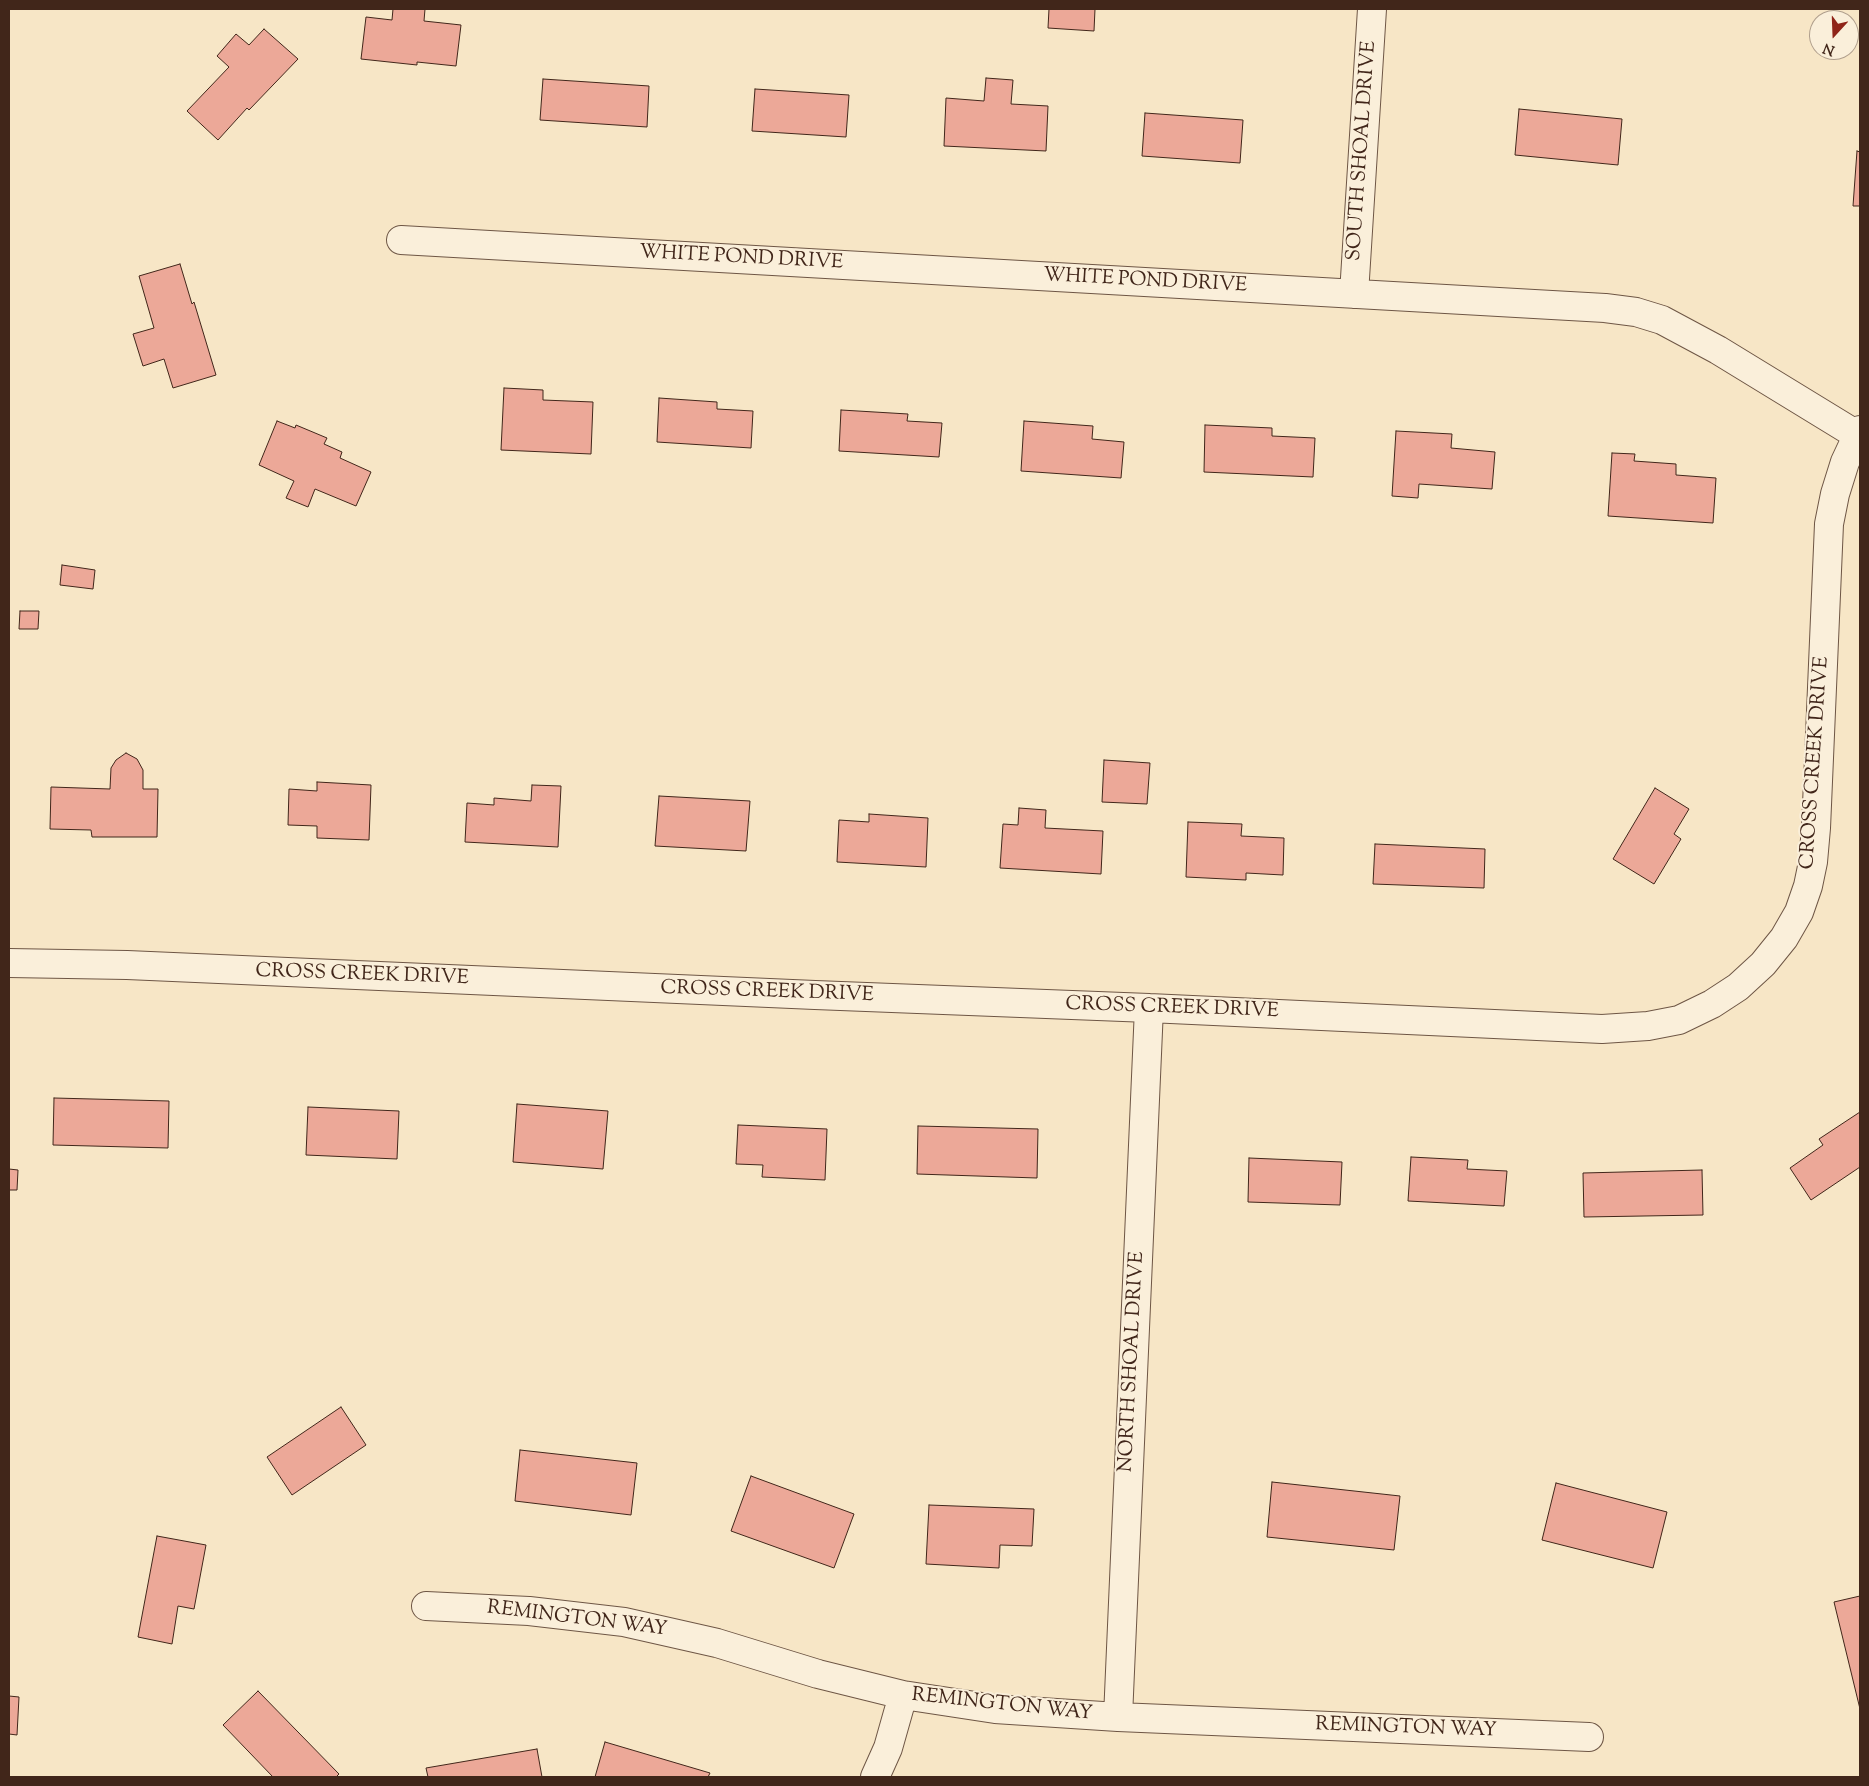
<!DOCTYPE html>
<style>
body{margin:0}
#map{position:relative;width:1869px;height:1786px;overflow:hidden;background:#f7e6c6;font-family:"Sorts Mill Goudy",serif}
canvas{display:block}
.frame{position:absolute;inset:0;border:10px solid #41261a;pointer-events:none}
.north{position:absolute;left:1809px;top:10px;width:50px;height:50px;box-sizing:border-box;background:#faefda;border:1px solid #b09f8d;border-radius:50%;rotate:200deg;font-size:14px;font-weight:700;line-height:20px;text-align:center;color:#41261a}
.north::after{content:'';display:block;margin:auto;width:18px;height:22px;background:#8f2418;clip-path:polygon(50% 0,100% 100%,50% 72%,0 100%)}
</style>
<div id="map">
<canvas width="1869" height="1786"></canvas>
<div class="frame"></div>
<div class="north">N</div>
</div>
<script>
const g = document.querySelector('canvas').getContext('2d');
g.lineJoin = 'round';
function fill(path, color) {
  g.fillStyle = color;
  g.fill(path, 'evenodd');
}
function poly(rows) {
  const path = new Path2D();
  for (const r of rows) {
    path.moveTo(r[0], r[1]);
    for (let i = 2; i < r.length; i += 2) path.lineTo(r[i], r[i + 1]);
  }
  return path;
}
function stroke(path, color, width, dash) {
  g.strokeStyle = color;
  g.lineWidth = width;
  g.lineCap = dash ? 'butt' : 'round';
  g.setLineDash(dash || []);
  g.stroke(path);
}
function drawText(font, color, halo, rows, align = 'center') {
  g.font = font + ' "Sorts Mill Goudy",serif';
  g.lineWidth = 4;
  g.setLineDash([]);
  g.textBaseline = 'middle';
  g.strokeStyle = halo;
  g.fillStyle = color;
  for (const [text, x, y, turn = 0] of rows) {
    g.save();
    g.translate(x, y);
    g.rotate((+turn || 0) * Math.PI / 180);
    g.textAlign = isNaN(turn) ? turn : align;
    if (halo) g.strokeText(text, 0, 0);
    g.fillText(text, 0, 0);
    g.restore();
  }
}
const building = poly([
 [393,9,425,9,424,21,461,25,456,66,417,62,417,65,361,59,366,17,392,20,393,9],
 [1049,9,1095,9,1094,31,1048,28,1049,9],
 [264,29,298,59,249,110,247,108,218,140,187,111,229,67,217,56,236,34,249,45,264,29],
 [986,78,1013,80,1011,104,1048,106,1046,151,944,146,946,98,984,101,986,78],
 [543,79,649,86,647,127,540,120,543,79],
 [755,89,849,95,846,137,752,131,755,89],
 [1519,109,1622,119,1618,165,1515,155,1519,109],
 [1145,113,1243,120,1240,163,1142,156,1145,113],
 [1857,151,1860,152,1860,206,1853,206,1857,151],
 [180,264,192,304,194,302,216,375,173,388,164,359,143,366,133,334,154,328,139,276,180,264],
 [504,388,543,390,543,400,593,402,591,454,501,450,504,388],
 [659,398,717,402,717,409,753,411,751,448,657,442,659,398],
 [841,410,908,414,907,421,942,423,939,457,839,451,841,410],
 [277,421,295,428,296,425,327,438,324,444,342,452,340,458,371,472,356,506,315,489,308,507,286,498,294,481,259,465,277,421],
 [1024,421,1093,426,1092,439,1124,442,1121,478,1021,471,1024,421],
 [1205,425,1272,428,1272,436,1315,438,1313,477,1204,472,1205,425],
 [1396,431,1452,434,1451,448,1495,452,1492,489,1419,484,1418,498,1392,496,1396,431],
 [1612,453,1635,454,1634,461,1676,464,1676,475,1716,478,1713,523,1608,516,1612,453],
 [62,565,95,570,93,589,60,585,62,565],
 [20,611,39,611,38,629,19,629,20,611],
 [126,753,137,759,143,770,143,789,158,789,157,837,92,837,91,830,50,829,51,787,110,789,111,768,116,760,126,753],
 [1104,760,1150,763,1147,804,1102,802,1104,760],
 [317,782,371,785,369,840,317,838,317,826,288,825,289,789,317,791,317,782],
 [532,785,561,786,558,847,465,842,467,803,494,805,494,798,531,801,532,785],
 [1655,788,1689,809,1674,834,1681,839,1654,884,1613,859,1655,788],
 [659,796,750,801,746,851,655,846,659,796],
 [1019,808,1046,810,1045,828,1103,831,1101,874,1000,868,1003,824,1018,825,1019,808],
 [869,814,928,818,926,867,837,862,839,820,869,822,869,814],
 [1188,822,1242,824,1241,836,1284,838,1283,875,1246,873,1246,880,1186,877,1188,822],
 [1375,844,1485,849,1484,888,1373,884,1375,844],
 [54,1098,169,1101,168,1148,53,1145,54,1098],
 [517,1104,608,1111,603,1169,513,1162,517,1104],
 [308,1107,399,1111,397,1159,306,1155,308,1107],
 [1860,1112,1860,1167,1811,1200,1790,1168,1823,1145,1819,1139,1860,1112],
 [738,1125,827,1129,825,1180,762,1177,763,1165,736,1164,738,1125],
 [918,1126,1038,1129,1037,1178,917,1174,918,1126],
 [1411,1157,1468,1160,1467,1169,1507,1171,1504,1206,1408,1201,1411,1157],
 [1249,1158,1342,1162,1340,1205,1248,1202,1249,1158],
 [9,1169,18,1170,17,1190,9,1190,9,1169],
 [1702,1170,1703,1215,1584,1217,1583,1173,1702,1170],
 [341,1407,366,1445,292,1495,267,1457,341,1407],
 [520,1450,637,1463,631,1515,515,1501,520,1450],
 [751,1476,854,1514,834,1568,731,1531,751,1476],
 [1272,1482,1400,1496,1394,1550,1267,1537,1272,1482],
 [1556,1483,1667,1512,1653,1568,1542,1540,1556,1483],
 [929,1505,1034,1509,1032,1546,1000,1545,999,1568,926,1564,929,1505],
 [157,1536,206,1545,194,1609,178,1606,172,1644,138,1637,157,1536],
 [1860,1596,1860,1709,1834,1602,1860,1596],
 [258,1691,339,1774,336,1777,273,1777,223,1725,258,1691],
 [9,1696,19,1697,17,1735,9,1734,9,1696],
 [605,1742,710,1773,708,1777,595,1777,605,1742],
 [537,1749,542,1777,428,1777,426,1768,537,1749]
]);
fill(building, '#eca898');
stroke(building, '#41261a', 1);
const minor = poly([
 [401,240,1605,308,1636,312,1662,320,1718,350,1857,435],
 [1354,294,1372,9],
 [9,963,127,965,815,995,1149,1008,1602,1029,1648,1026,1679,1020,1712,1004,1738,987,1763,964,1784,938,1799,912,1808,886,1813,862,1816,828,1829,524,1835,494,1845,462,1860,430],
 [426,1606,529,1611,624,1622,717,1643,818,1674,903,1695,995,1709,1118,1717,1589,1737],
 [1118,1717,1149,1008],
 [875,1777,888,1748,903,1695]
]);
stroke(minor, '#6e5645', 30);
stroke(minor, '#faefda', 28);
drawText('20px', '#41261a', '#faefda', [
 ["SOUTH SHOAL DRIVE",1363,151,-86],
 ["WHITE POND DRIVE",741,259,3],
 ["WHITE POND DRIVE",1145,282,3],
 ["CROSS CREEK DRIVE",1816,763,-86],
 ["CROSS CREEK DRIVE",362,976,2],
 ["CROSS CREEK DRIVE",767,993,2],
 ["CROSS CREEK DRIVE",1172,1009,2],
 ["NORTH SHOAL DRIVE",1133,1362,-87],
 ["REMINGTON WAY",577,1620,7],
 ["REMINGTON WAY",1002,1706,6],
 ["REMINGTON WAY",1406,1729,2]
]);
</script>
